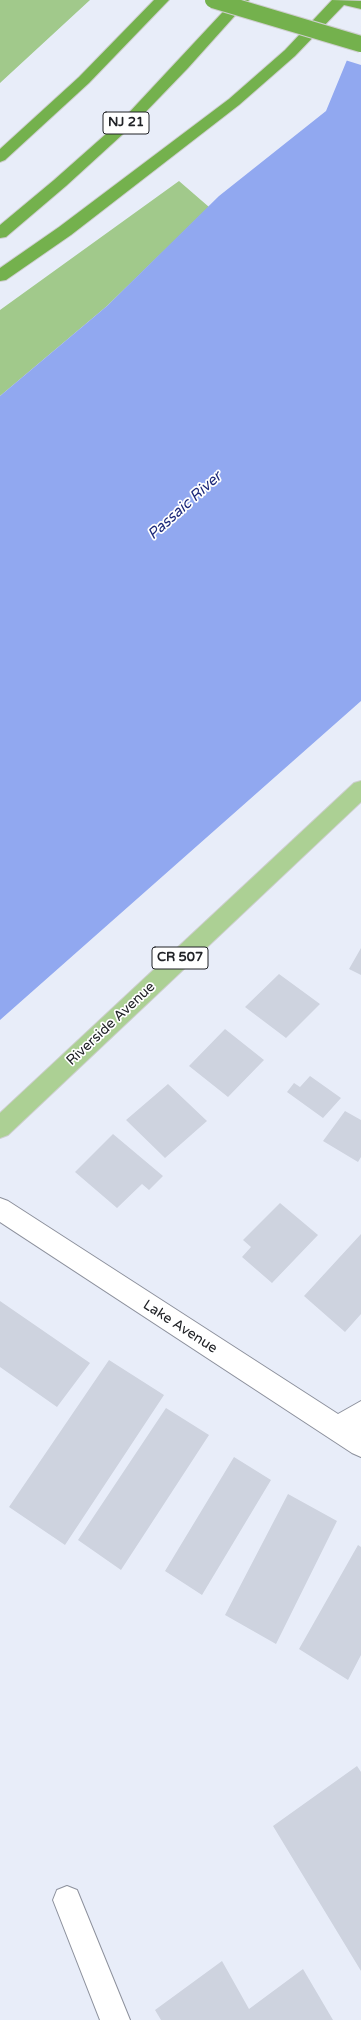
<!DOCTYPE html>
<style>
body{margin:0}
canvas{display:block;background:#e8edf9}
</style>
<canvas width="361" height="2020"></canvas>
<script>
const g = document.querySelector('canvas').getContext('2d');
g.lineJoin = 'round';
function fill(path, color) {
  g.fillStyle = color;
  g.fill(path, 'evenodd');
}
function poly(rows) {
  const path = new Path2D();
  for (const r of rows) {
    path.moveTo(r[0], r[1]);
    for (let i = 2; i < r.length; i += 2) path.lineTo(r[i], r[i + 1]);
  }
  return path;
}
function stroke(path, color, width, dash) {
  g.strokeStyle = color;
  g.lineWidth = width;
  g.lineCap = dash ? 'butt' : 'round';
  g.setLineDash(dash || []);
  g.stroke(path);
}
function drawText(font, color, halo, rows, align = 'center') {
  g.font = font + ' "Varela Round",sans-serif';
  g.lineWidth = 3.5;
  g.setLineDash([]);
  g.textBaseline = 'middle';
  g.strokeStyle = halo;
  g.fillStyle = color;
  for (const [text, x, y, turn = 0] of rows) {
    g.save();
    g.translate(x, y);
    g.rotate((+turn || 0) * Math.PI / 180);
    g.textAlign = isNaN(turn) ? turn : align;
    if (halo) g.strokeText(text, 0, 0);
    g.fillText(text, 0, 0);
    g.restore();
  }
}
fill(poly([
 [0,0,90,0,0,83],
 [179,181,209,207,107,306,0,396,0,310]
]), '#a1c98b');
fill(poly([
 [361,26,361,701,0,1020,0,396,107,306,219,196,326,111]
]), '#91a8f0');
fill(poly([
 [361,24,361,65,345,60]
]), '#e8edf9');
fill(poly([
 [361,948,361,975,349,969],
 [279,974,320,1004,286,1038,245,1007],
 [225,1029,264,1060,228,1097,189,1066],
 [310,1076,341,1098,323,1118,287,1092,294,1083,300,1087],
 [168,1084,207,1121,165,1158,126,1120],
 [345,1111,361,1120,361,1157,358,1162,323,1141],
 [113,1134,163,1176,149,1190,142,1184,117,1208,75,1172],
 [280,1203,318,1235,272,1283,242,1257,251,1247,243,1240],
 [361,1234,361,1314,345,1332,304,1296],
 [0,1301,90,1363,57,1407,0,1367],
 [109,1360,164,1395,65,1545,9,1507],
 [166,1408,209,1435,121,1570,78,1540],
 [234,1457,271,1480,202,1595,165,1571],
 [288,1494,337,1521,276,1644,225,1615],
 [358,1545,361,1547,361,1655,348,1680,299,1649],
 [357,1766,361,1772,361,1971,273,1826],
 [222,1961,249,2009,303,1969,333,2020,161,2020,155,2010]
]), '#ced3df');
const minor = poly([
 [0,1198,8,1201,338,1414,361,1401,361,1457,352,1453,0,1222,0,1198],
 [67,1886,77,1890,130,2020,100,2020,53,1900,57,1890,67,1886]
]);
const major = poly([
 [361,781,361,802,8,1135,0,1138,0,1113,354,783,361,781]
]);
const highway = poly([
 [154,0,169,0,89,83,5,160,0,162,0,149,79,77,154,0],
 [234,0,249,0,188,68,134,124,66,186,6,237,0,238,0,225,54,180,124,118,234,0],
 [332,0,361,1,361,9,344,5,295,56,239,105,71,235,6,280,0,281,0,268,59,227,229,99,285,50,332,0]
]);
stroke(minor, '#8d919d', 2);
stroke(major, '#cecfcf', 2);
stroke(highway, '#cecfcf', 2);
fill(minor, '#fff');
fill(major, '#acd094');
fill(highway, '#74b14d');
const highwayBridge = poly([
 [213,0,361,44]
]);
stroke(highwayBridge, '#cecfcf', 18, []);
stroke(highwayBridge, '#74b14d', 16);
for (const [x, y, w] of [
 [126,123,46],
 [180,958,56]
]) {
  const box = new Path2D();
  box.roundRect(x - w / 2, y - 11, w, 22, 3);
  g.fillStyle = '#fff';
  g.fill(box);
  stroke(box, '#212327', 1);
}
drawText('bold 13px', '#212327', null, [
 ["NJ 21",126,123],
 ["CR 507",180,958]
]);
drawText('14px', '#212327', '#fff', [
 ["Riverside Avenue",111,1024,-43],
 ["Lake Avenue",180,1327,33]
]);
drawText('italic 15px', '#1c297a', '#fff', [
 ["Passaic River",185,506,-42]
]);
</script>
